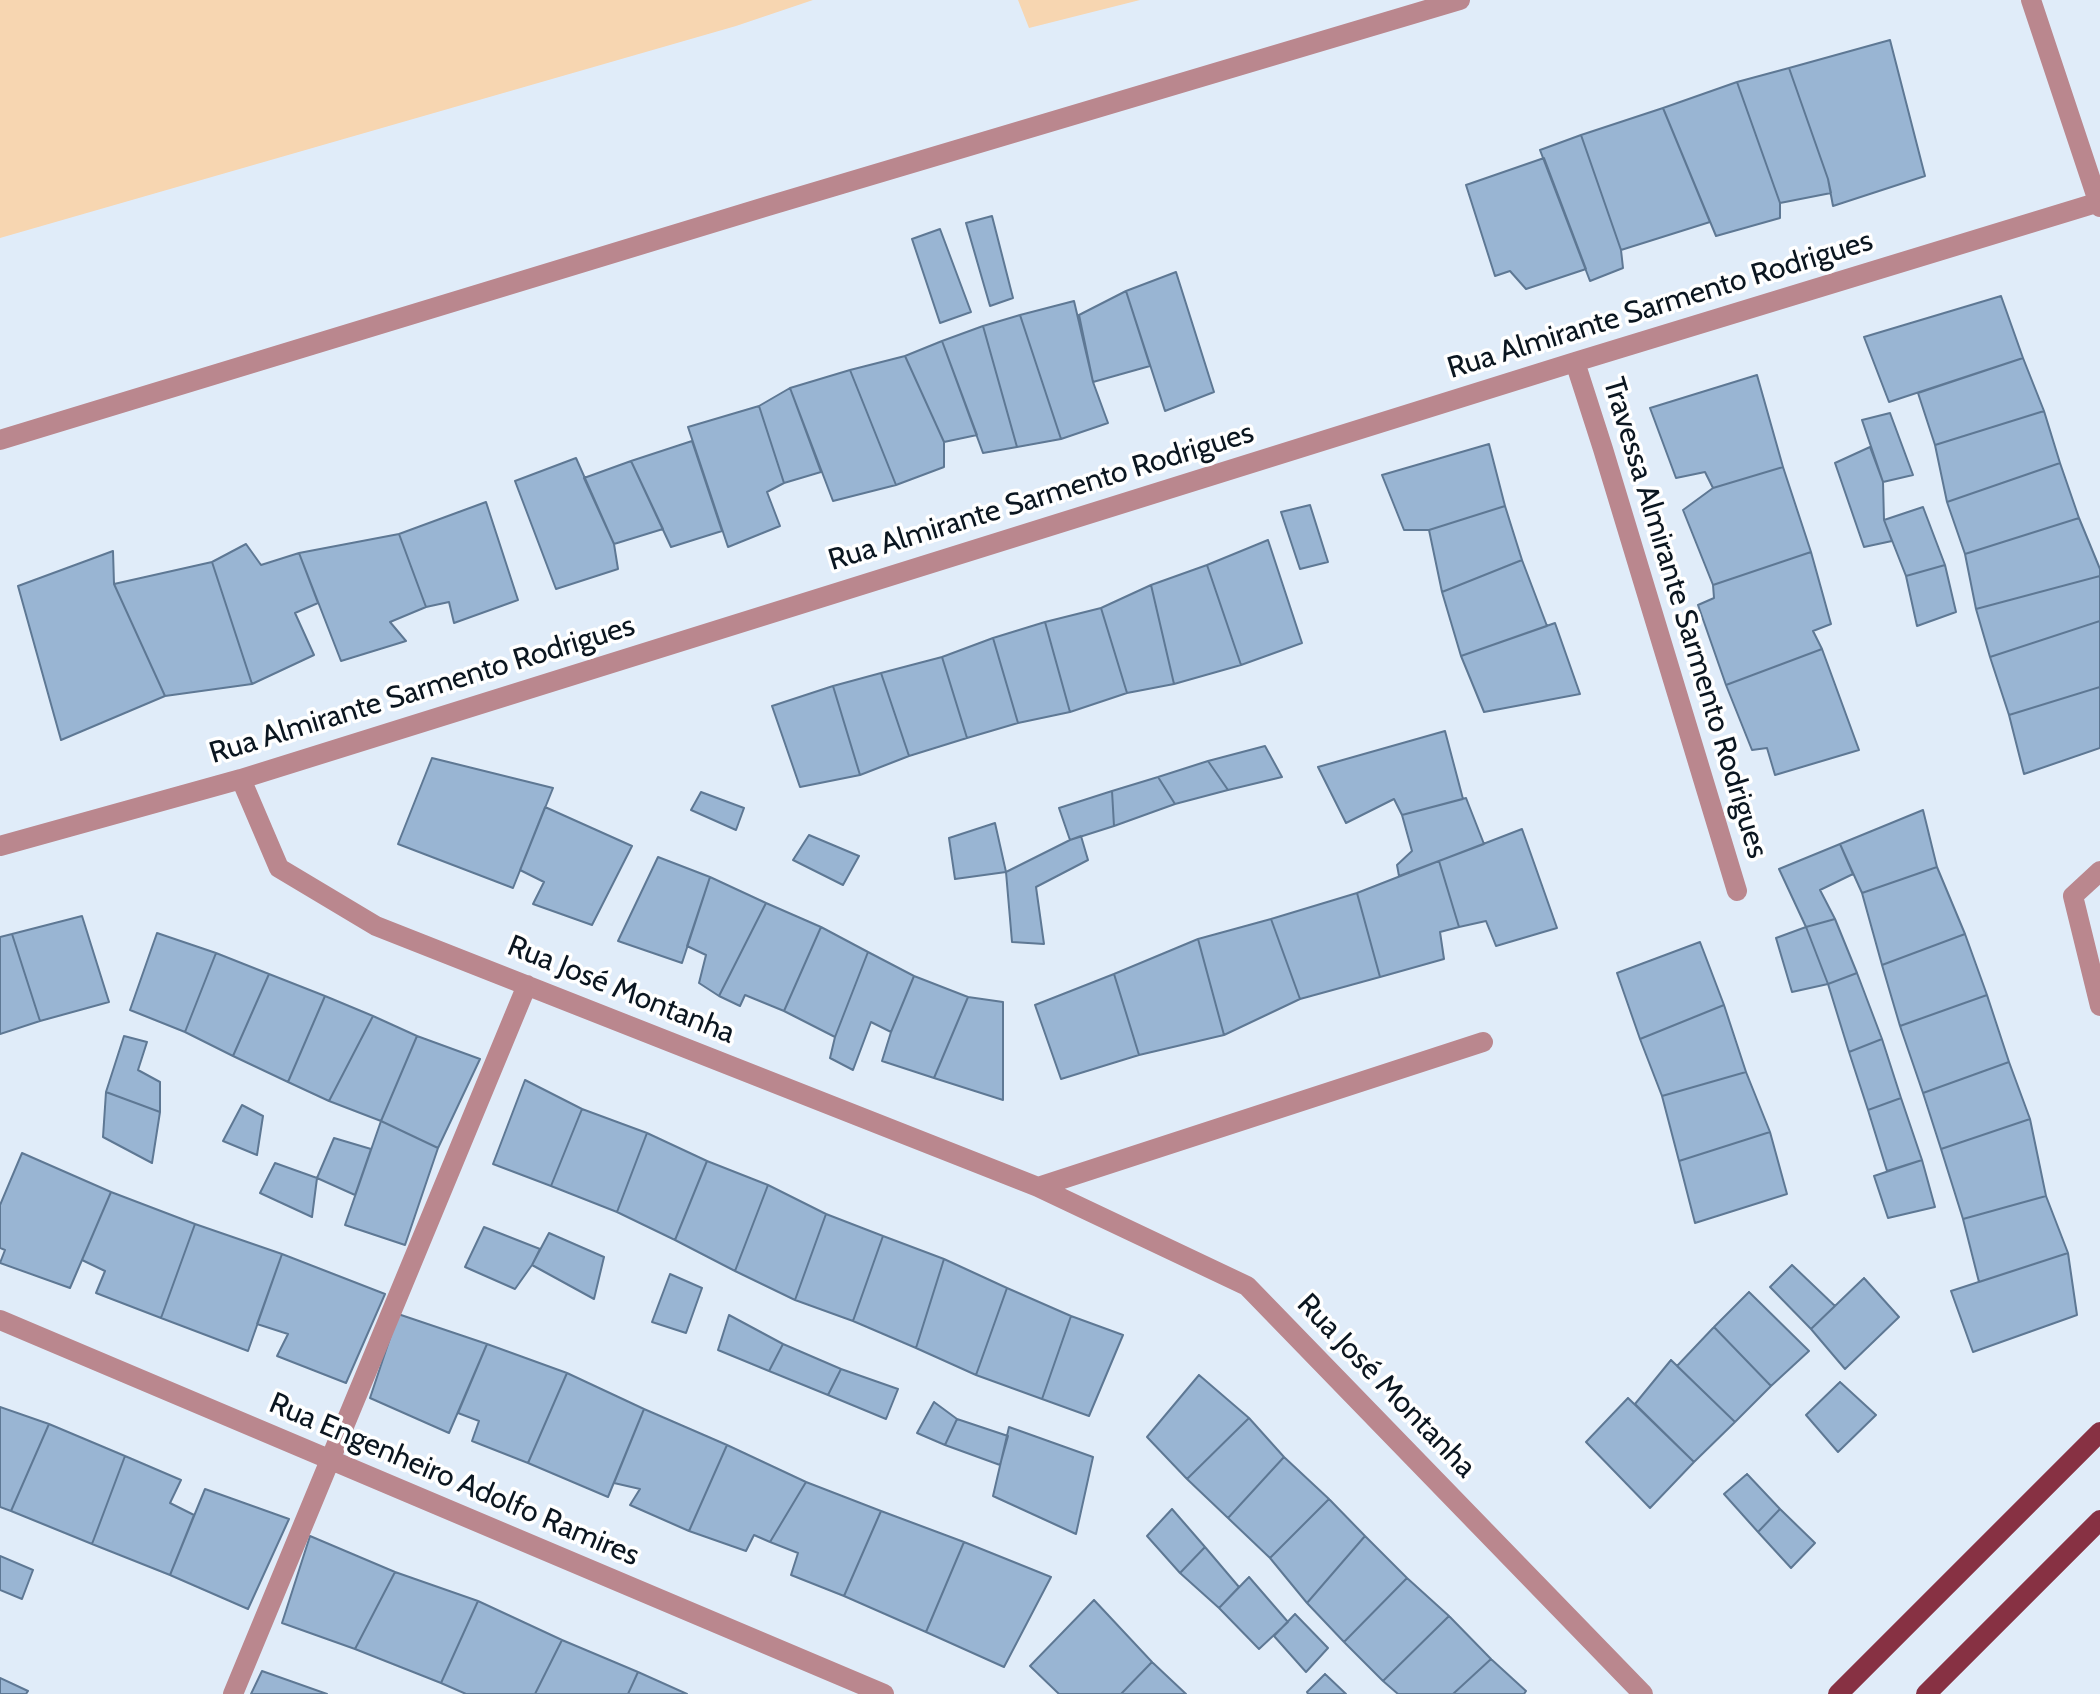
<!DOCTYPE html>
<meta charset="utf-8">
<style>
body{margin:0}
canvas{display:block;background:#e0ecf9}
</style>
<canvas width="2100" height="1694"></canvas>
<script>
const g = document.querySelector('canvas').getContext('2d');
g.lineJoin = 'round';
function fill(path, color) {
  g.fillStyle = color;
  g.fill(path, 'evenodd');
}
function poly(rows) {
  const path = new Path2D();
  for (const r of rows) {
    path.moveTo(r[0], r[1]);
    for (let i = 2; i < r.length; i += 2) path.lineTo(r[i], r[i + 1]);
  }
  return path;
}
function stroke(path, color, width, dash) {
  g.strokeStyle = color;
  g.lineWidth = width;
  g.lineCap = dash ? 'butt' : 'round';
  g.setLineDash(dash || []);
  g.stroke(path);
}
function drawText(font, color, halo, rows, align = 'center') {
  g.font = font + ' Cabin,sans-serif';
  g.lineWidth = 7;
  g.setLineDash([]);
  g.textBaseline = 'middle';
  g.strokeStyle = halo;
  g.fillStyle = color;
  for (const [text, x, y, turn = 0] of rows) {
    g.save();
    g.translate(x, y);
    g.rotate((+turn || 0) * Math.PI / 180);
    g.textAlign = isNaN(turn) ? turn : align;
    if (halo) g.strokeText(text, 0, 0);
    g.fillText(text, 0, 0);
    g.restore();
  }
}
fill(poly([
 [0,0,813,0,736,26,0,238],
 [1018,0,1140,0,1029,28]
]), '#f7d6b1');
const building = poly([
 [1890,40,1925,176,1833,206,1828,179,1789,68,1890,40],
 [1789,68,1828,179,1831,193,1780,203,1737,82,1789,68],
 [1737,82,1780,203,1780,218,1716,236,1663,108,1737,82],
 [1663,108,1710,222,1621,250,1581,135,1663,108],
 [1581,135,1621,250,1623,268,1590,281,1540,150,1581,135],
 [1544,158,1586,269,1526,289,1510,271,1495,276,1466,185,1544,158],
 [992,216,1013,298,990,306,966,223,992,216],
 [940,229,971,312,940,323,912,239,940,229],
 [1176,272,1214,392,1165,411,1126,291,1176,272],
 [1126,291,1150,366,1093,382,1079,315,1126,291],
 [2001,296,2023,358,1889,402,1864,337,2001,296],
 [1074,301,1093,382,1108,423,1061,439,1020,315,1074,301],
 [1020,315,1061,439,1017,447,983,326,1020,315],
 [983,326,1017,447,983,453,942,341,983,326],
 [942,341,977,435,944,442,905,356,942,341],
 [905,356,944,442,944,467,896,485,850,370,905,356],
 [2023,358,2044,411,1935,445,1918,393,2023,358],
 [850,370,896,485,833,501,790,388,850,370],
 [1757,375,1783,467,1713,488,1705,472,1676,478,1650,408,1757,375],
 [790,388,821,472,784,483,759,406,790,388],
 [759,406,784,483,767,492,780,526,728,547,688,427,759,406],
 [2044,411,2060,463,1947,502,1935,445,2044,411],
 [1890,413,1913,475,1883,482,1862,420,1890,413],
 [692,441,722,531,671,547,631,461,692,441],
 [1489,444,1505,506,1429,530,1404,530,1382,475,1489,444],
 [1870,447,1883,482,1884,520,1892,541,1864,547,1835,463,1870,447],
 [576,458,614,544,618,569,556,589,515,481,576,458],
 [631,461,663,529,614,544,584,478,631,461],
 [2060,463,2079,518,1965,554,1947,502,2060,463],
 [1783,467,1811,552,1713,585,1683,510,1713,488,1783,467],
 [486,502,518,600,454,623,449,602,426,607,399,534,486,502],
 [1310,505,1328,562,1300,569,1281,512,1310,505],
 [1505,506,1522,560,1442,592,1429,530,1505,506],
 [1923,507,1945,565,1906,576,1884,520,1923,507],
 [2079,518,2100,569,2100,576,1976,609,1965,554,2079,518],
 [399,534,426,607,390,622,406,641,341,661,299,553,399,534],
 [1268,540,1302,643,1241,665,1207,565,1268,540],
 [246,544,261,565,299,553,318,603,295,613,314,655,252,684,212,562,246,544],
 [113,551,114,584,165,696,61,740,18,586,113,551],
 [1811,552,1831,624,1813,631,1822,649,1726,685,1698,605,1714,598,1713,585,1811,552],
 [1522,560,1547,626,1461,656,1442,592,1522,560],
 [212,562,252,684,165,696,114,584,212,562],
 [1207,565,1241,665,1174,684,1151,585,1207,565],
 [1945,565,1956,612,1917,626,1906,576,1945,565],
 [2100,576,2100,621,1990,657,1976,609,2100,576],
 [1151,585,1174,684,1127,693,1101,608,1151,585],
 [1101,608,1127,693,1070,712,1045,622,1101,608],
 [2100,621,2100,687,2009,715,1990,657,2100,621],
 [1045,622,1070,712,1018,723,993,638,1045,622],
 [1555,623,1580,694,1484,712,1461,656,1555,623],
 [993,638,1018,723,967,738,942,657,993,638],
 [1822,649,1859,750,1775,775,1767,748,1752,750,1726,685,1822,649],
 [942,657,967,738,909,756,881,673,942,657],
 [881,673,909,756,860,775,833,686,881,673],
 [833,686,860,775,800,787,772,706,833,686],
 [2100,687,2100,748,2024,774,2009,715,2100,687],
 [1445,731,1463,799,1402,815,1394,799,1346,823,1318,767,1445,731],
 [1265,746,1282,777,1228,790,1208,761,1265,746],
 [432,758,553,788,513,888,398,844,432,758],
 [1208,761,1228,790,1175,804,1158,777,1208,761],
 [1158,777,1175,804,1114,826,1112,791,1158,777],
 [1112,791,1114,826,1070,840,1059,808,1112,791],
 [701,792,744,808,736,830,691,810,701,792],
 [1466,798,1484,844,1399,876,1397,865,1412,851,1402,815,1466,798],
 [545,807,632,846,592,925,533,904,544,882,520,870,545,807],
 [1923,810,1937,867,1862,893,1840,844,1923,810],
 [995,823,1006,872,955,879,949,838,995,823],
 [1522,829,1557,928,1496,946,1486,921,1459,927,1439,861,1522,829],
 [809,835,859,856,843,885,793,860,809,835],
 [1081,836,1088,860,1036,887,1044,944,1012,942,1006,872,1070,840,1081,836],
 [1840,844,1853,874,1820,890,1835,919,1806,927,1779,869,1840,844],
 [658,857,710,877,682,963,618,941,658,857],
 [1439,861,1459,927,1440,932,1444,959,1380,977,1357,893,1439,861],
 [1937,867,1965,934,1882,965,1862,893,1937,867],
 [710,877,766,903,719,996,699,983,706,955,687,946,710,877],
 [1357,893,1380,977,1300,999,1271,919,1357,893],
 [766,903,821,927,784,1011,745,995,740,1006,719,996,766,903],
 [82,916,109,1002,40,1021,12,934,82,916],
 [1271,919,1300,999,1224,1035,1198,939,1271,919],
 [1835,919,1857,973,1828,984,1806,927,1835,919],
 [821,927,868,952,835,1037,784,1011,821,927],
 [1806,927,1828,984,1792,992,1776,938,1806,927],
 [157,933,216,953,185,1032,130,1010,157,933],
 [12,934,40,1021,0,1034,0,937,12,934],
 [1965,934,1987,995,1900,1026,1882,965,1965,934],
 [1198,939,1224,1035,1139,1055,1114,974,1198,939],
 [1700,942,1724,1005,1640,1039,1617,973,1700,942],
 [868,952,914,976,891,1032,871,1022,853,1070,830,1058,835,1037,868,952],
 [216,953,269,974,233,1056,185,1032,216,953],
 [1857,973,1882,1039,1849,1052,1828,984,1857,973],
 [269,974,325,996,288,1082,233,1056,269,974],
 [1114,974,1139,1055,1061,1079,1035,1005,1114,974],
 [914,976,968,997,934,1078,882,1061,891,1032,914,976],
 [1987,995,2009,1062,1923,1093,1900,1026,1987,995],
 [325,996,373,1016,329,1101,288,1082,325,996],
 [968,997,1003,1002,1003,1100,934,1078,968,997],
 [1724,1005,1746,1072,1662,1096,1640,1039,1724,1005],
 [373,1016,417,1036,381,1121,329,1101,373,1016],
 [124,1036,147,1042,138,1070,160,1082,160,1112,106,1092,124,1036],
 [417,1036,480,1059,438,1148,381,1121,417,1036],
 [1882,1039,1901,1098,1868,1110,1849,1052,1882,1039],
 [2009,1062,2030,1119,1941,1149,1923,1093,2009,1062],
 [1746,1072,1770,1132,1679,1161,1662,1096,1746,1072],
 [525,1080,582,1109,551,1186,493,1164,525,1080],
 [106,1092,160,1112,152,1163,103,1137,106,1092],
 [1901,1098,1922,1160,1887,1171,1868,1110,1901,1098],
 [242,1105,263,1116,257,1155,223,1141,242,1105],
 [582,1109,647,1133,617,1212,551,1186,582,1109],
 [2030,1119,2046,1196,1963,1219,1941,1149,2030,1119],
 [381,1121,438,1148,405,1245,345,1225,381,1121],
 [1770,1132,1787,1194,1695,1223,1679,1161,1770,1132],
 [647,1133,707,1161,675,1240,617,1212,647,1133],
 [334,1138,371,1149,355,1195,317,1178,334,1138],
 [22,1153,111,1192,70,1288,0,1263,5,1250,0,1248,0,1205,22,1153],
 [1922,1160,1935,1207,1888,1218,1874,1176,1922,1160],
 [707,1161,768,1185,735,1271,675,1240,707,1161],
 [275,1163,317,1178,312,1217,260,1193,275,1163],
 [768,1185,826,1214,795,1300,735,1271,768,1185],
 [111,1192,195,1224,161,1318,96,1293,105,1271,82,1260,111,1192],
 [2046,1196,2068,1253,1979,1282,1963,1219,2046,1196],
 [826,1214,883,1236,853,1321,795,1300,826,1214],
 [195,1224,282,1254,248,1351,161,1318,195,1224],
 [484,1227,540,1249,532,1265,515,1289,465,1267,484,1227],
 [549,1233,604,1257,594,1299,532,1265,549,1233],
 [883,1236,944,1259,916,1348,853,1321,883,1236],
 [2068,1253,2077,1315,1973,1352,1951,1291,2068,1253],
 [282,1254,385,1294,346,1383,277,1356,288,1334,257,1324,282,1254],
 [944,1259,1007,1288,976,1375,916,1348,944,1259],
 [1792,1265,1835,1306,1811,1329,1770,1287,1792,1265],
 [670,1274,702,1288,686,1333,652,1322,670,1274],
 [1864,1278,1899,1317,1845,1369,1811,1329,1864,1278],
 [1007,1288,1071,1316,1042,1399,976,1375,1007,1288],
 [1749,1292,1809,1351,1771,1386,1714,1327,1749,1292],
 [398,1314,487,1344,449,1433,370,1398,398,1314],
 [729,1315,783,1344,769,1371,718,1350,729,1315],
 [1071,1316,1123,1335,1089,1416,1042,1399,1071,1316],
 [1714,1327,1771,1386,1735,1422,1677,1366,1714,1327],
 [487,1344,567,1373,528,1463,472,1441,479,1421,458,1413,487,1344],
 [783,1344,841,1369,828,1395,769,1371,783,1344],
 [1671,1360,1735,1422,1694,1462,1635,1404,1671,1360],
 [841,1369,898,1389,886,1419,828,1395,841,1369],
 [567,1373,644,1409,608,1497,528,1463,567,1373],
 [1199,1375,1249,1418,1187,1479,1147,1437,1199,1375],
 [1840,1382,1876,1415,1838,1452,1806,1415,1840,1382],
 [1628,1398,1694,1462,1650,1508,1586,1442,1628,1398],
 [934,1402,957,1419,945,1445,917,1433,934,1402],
 [0,1407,49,1424,11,1511,0,1507,0,1407],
 [644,1409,727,1445,689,1531,630,1505,640,1489,614,1483,644,1409],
 [1249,1418,1284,1457,1228,1518,1187,1479,1249,1418],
 [957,1419,1008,1436,1000,1465,945,1445,957,1419],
 [49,1424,125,1456,92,1544,11,1511,49,1424],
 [1009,1427,1093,1457,1076,1534,993,1496,1009,1427],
 [727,1445,806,1482,770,1542,754,1535,746,1551,689,1531,727,1445],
 [125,1456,181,1480,170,1503,194,1515,170,1575,92,1544,125,1456],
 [1284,1457,1329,1499,1270,1558,1228,1518,1284,1457],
 [1747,1474,1780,1509,1758,1532,1724,1494,1747,1474],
 [806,1482,881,1511,844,1596,791,1575,798,1553,770,1542,806,1482],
 [205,1489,289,1519,248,1609,170,1575,205,1489],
 [1329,1499,1365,1536,1307,1603,1270,1558,1329,1499],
 [1172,1509,1205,1547,1180,1573,1147,1536,1172,1509],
 [1780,1509,1815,1543,1791,1568,1758,1532,1780,1509],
 [881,1511,964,1542,926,1632,844,1596,881,1511],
 [310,1536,395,1572,355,1649,282,1623,310,1536],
 [1365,1536,1407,1578,1344,1642,1307,1603,1365,1536],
 [964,1542,1051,1577,1004,1667,926,1632,964,1542],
 [1205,1547,1239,1587,1219,1608,1180,1573,1205,1547],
 [0,1556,33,1570,22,1599,0,1590,0,1556],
 [395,1572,478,1601,441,1683,355,1649,395,1572],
 [1249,1577,1288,1622,1259,1649,1219,1608,1249,1577],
 [1407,1578,1449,1616,1383,1681,1344,1642,1407,1578],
 [1094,1600,1152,1662,1121,1694,1059,1694,1030,1666,1094,1600],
 [478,1601,562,1640,535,1694,466,1694,441,1683,478,1601],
 [1295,1614,1328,1648,1306,1672,1274,1636,1295,1614],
 [1449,1616,1491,1659,1453,1694,1398,1694,1383,1681,1449,1616],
 [562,1640,638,1672,628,1694,535,1694,562,1640],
 [1491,1659,1526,1691,1524,1694,1453,1694,1491,1659],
 [1152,1662,1186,1694,1121,1694,1152,1662],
 [262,1671,327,1694,251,1694,262,1671],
 [638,1672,687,1694,628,1694,638,1672],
 [1325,1674,1346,1694,1308,1694,1307,1692,1325,1674],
 [0,1678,28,1691,26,1694,0,1694,0,1678]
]);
fill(building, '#99b5d3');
stroke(building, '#5e7894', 2);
stroke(poly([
 [2031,0,2100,207],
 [1575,362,1603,449,1737,891],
 [0,440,768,206,1460,0],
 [241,779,279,868,376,926,1038,1187,1247,1286,1643,1694],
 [0,846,241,779,1575,362,2099,202],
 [2100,871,2073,896,2100,1006],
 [1038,1187,1483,1042],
 [0,1320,884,1694],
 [233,1694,527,985]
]), '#ba878e', 20);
stroke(poly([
 [1838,1694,2100,1432],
 [1926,1694,2100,1520]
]), '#873143', 20);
drawText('30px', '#0b1620', '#fff', [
 ["Rua Almirante Sarmento Rodrigues",1660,305,-17],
 ["Rua Almirante Sarmento Rodrigues",1041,497,-17],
 ["Travessa Almirante Sarmento Rodrigues",1685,618,73],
 ["Rua Almirante Sarmento Rodrigues",422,690,-17],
 ["Rua José Montanha",621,990,22],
 ["Rua José Montanha",1386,1386,46],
 ["Rua Engenheiro Adolfo Ramires",454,1480,23]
]);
</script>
